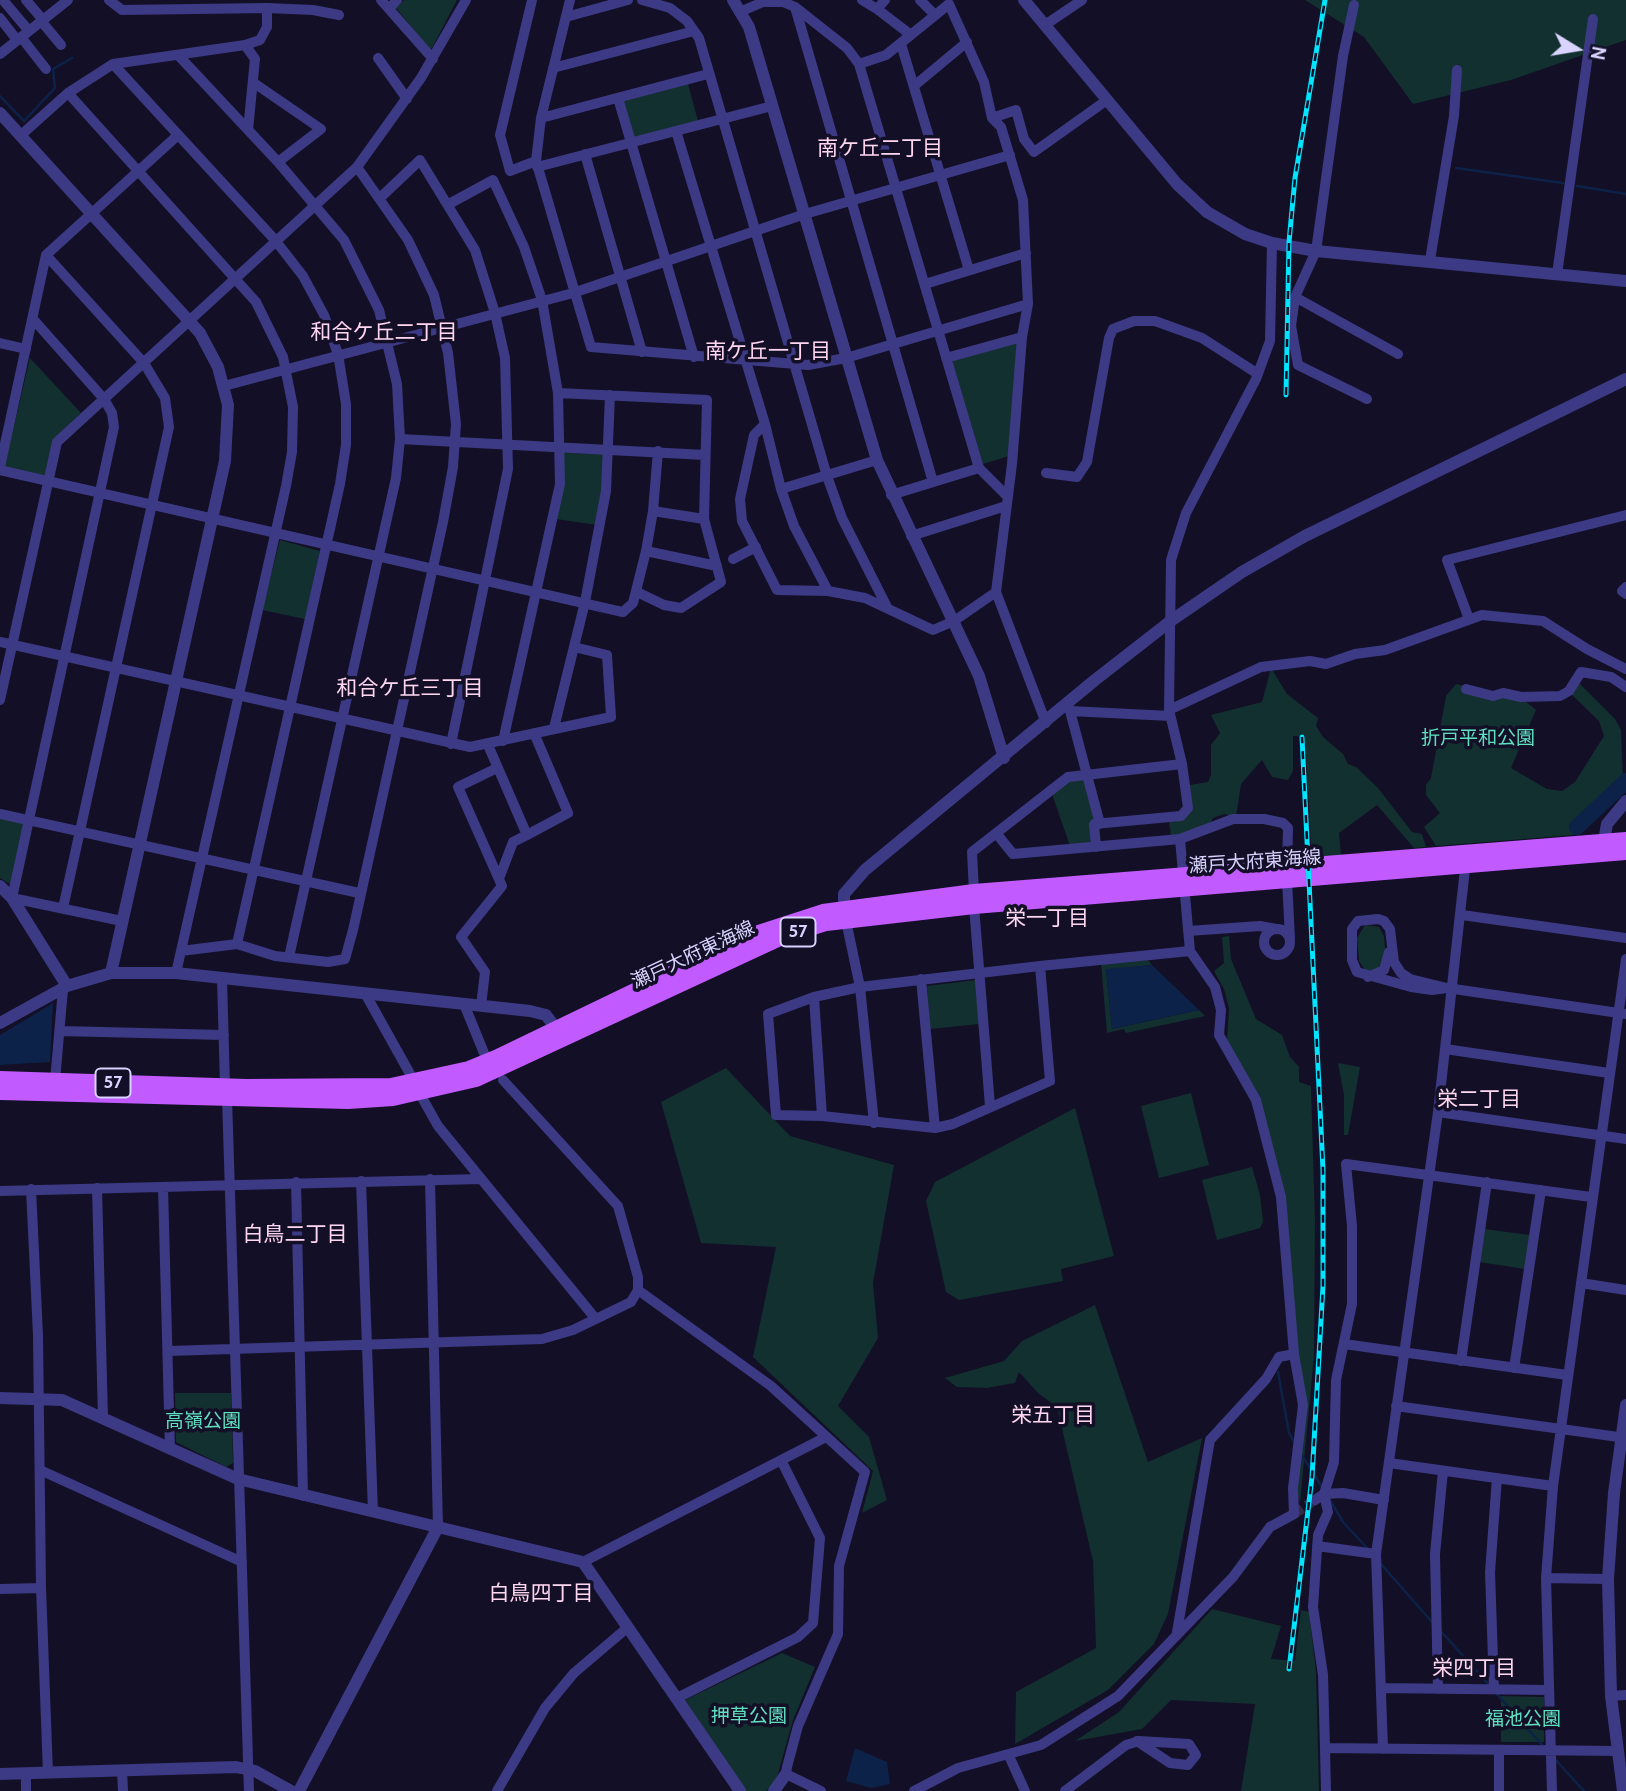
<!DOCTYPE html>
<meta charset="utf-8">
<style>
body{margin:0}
#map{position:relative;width:1626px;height:1791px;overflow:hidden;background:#130f26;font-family:Cabin,sans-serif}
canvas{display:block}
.north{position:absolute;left:1542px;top:14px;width:70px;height:70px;-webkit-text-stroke:5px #130f26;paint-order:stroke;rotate:101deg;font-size:19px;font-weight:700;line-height:28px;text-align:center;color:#d9d4ff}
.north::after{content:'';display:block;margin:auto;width:24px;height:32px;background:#d9d4ff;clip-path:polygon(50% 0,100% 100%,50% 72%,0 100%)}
</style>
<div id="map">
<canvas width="1626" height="1791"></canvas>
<div class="north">N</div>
</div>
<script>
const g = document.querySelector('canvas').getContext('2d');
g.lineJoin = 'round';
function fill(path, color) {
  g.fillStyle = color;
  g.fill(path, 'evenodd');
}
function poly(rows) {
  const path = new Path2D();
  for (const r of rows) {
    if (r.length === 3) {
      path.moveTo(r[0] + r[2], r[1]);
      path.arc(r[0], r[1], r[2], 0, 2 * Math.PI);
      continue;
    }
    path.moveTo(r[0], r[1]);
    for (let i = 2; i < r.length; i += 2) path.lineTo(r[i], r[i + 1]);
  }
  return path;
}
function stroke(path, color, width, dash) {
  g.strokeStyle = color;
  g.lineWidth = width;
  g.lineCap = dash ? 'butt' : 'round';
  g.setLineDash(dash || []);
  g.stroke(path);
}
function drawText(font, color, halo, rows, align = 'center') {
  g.font = font + ' Cabin,"Noto Sans JP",sans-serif';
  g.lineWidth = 7;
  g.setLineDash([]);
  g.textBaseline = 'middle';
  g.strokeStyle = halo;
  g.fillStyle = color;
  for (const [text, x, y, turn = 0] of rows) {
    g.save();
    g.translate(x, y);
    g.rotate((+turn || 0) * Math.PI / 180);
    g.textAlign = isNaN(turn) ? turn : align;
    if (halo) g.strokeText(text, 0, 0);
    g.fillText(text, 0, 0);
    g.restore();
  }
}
fill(poly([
 [404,0,457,0,432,48,429,49,396,8],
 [1305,0,1626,0,1626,40,1511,80,1413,104,1364,37],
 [688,84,698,121,634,138,623,99],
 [1019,341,1009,456,983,464,952,360],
 [30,358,81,413,53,439,45,476,4,468],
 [564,453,603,454,603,489,597,525,556,519],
 [280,540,320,551,305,619,262,610],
 [1271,668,1287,694,1318,718,1316,726,1323,737,1343,754,1348,764,1356,767,1378,788,1412,832,1422,834,1426,847,1414,848,1377,805,1339,833,1341,855,1312,857,1305,736,1293,736,1293,771,1288,780,1272,777,1262,760,1241,784,1236,817,1224,814,1213,818,1210,825,1171,837,1169,822,1183,820,1191,812,1190,785,1208,782,1211,775,1211,745,1220,733,1211,715,1262,702],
 [1578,682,1615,719,1621,730,1623,780,1574,825,1578,830,1597,813,1599,817,1584,831,1573,835,1436,846,1424,827,1440,813,1426,795,1426,785,1431,778,1446,696,1456,684,1525,701,1536,710,1511,768,1547,789,1562,791,1575,782,1604,736,1599,721,1571,694],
 [1086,777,1097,820,1089,821,1091,840,1088,844,1070,846,1052,794,1069,781],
 [0,815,29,821,13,886,0,878],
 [1365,925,1379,927,1384,936,1386,959,1374,972,1365,970,1359,961,1357,938],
 [1229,936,1231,959,1256,1019,1282,1035,1290,1057,1299,1067,1299,1082,1311,1086,1315,1221,1314,1356,1300,1503,1295,1487,1306,1405,1297,1355,1284,1195,1260,1103,1227,1043,1229,1008,1224,989,1214,971,1224,963,1222,937],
 [1148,960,1152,965,1106,970,1112,1029,1199,1010,1205,1016,1126,1033,1124,1029,1107,1033,1101,963],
 [976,980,980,1024,930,1029,927,986],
 [1338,1063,1360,1067,1348,1135,1344,1135,1344,1095],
 [726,1068,790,1136,894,1165,873,1283,878,1338,838,1406,869,1437,887,1500,862,1513,873,1471,753,1357,776,1247,701,1243,661,1102],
 [1191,1093,1209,1165,1159,1178,1141,1106],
 [1075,1108,1114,1256,1061,1269,1063,1281,959,1300,946,1292,926,1201,935,1182],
 [1252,1167,1260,1195,1263,1222,1260,1228,1217,1240,1202,1180],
 [1484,1229,1530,1235,1525,1269,1479,1262],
 [1095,1305,1148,1462,1202,1438,1168,1614,1154,1644,1108,1690,1015,1744,1016,1692,1096,1648,1093,1561,1057,1407,1038,1393,1019,1372,1015,1383,987,1388,957,1387,945,1378,1004,1361,1022,1341],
 [175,1393,231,1393,233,1463,226,1467,176,1442],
 [1212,1609,1281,1626,1271,1659,1295,1661,1301,1610,1309,1612,1316,1672,1319,1791,1241,1791,1255,1704,1171,1700,1142,1729,1075,1741,1119,1712],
 [782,1653,815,1667,793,1720,776,1781,766,1791,745,1791,685,1700],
 [1501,1696,1544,1697,1544,1742,1501,1742]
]), '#12302f');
fill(poly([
 [1152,965,1199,1010,1112,1029,1106,969],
 [53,1003,50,1062,0,1065,0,1035],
 [855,1748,887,1762,890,1784,871,1788,846,1781]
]), '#0c2248');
stroke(poly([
 [0,96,24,121,55,88,53,69,72,58],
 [1456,168,1563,183],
 [1577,186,1626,194],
 [1278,1372,1289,1433,1294,1442],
 [1301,1454,1322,1487],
 [1329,1498,1343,1522,1367,1548],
 [1381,1564,1432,1622],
 [1439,1629,1491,1687],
 [1495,1692,1544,1747],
 [1553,1757,1584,1791]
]), '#0c2248', 2.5);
stroke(poly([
 [1577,827,1626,781]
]), '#0c2248', 16);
stroke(poly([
 [1294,1514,1315,1500]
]), '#312d47', 10, [10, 5]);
stroke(poly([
 [3,0,29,31],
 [26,0,43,20],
 [109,0,122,10,267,8,313,10,339,15],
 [381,0,433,59],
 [532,0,500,135,510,171,536,161],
 [570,0,541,118,536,161,591,347,808,365,846,358,1028,304],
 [642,0,670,8,687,21,699,38,827,476,842,518,887,607],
 [862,0,877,9],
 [885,0,877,9,911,35],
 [920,0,935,15],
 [1354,5,1343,56,1316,251,1295,297,1291,326,1298,365,1367,399],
 [795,7,933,482],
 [389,9,397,0],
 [742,11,763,2,783,2,795,7,847,48,859,64,979,468,1008,497],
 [566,17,628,0],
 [0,18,17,40],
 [42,22,61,45],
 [1045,25,1082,0],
 [21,37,46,69],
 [901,44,969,270],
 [245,45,260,40,267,27,267,8],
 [0,54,68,0],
 [178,55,278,162,344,240,379,310,397,384,400,439,396,478,289,957],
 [378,58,407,99],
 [113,64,275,240,303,276,324,315,338,354,346,404,346,445,340,484,237,944],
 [859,64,886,55,949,4,984,82,992,118,1001,127,1023,200,1028,304,1022,337,1012,464,996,592,1046,723],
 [553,68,694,31],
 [254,83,321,129,278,162],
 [914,86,967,42],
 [68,93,256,302,283,357,293,407,292,452,286,486,176,973],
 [618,98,694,357],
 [541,118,708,74],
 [992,118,1016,110,1024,139,1034,152,1107,100],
 [676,131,765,424,781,489,794,526,828,591],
 [20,136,68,93,113,64,245,45,255,59,248,130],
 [585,154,642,352],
 [537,167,772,106],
 [381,197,420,160,475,250,495,313,505,358,508,469,451,744],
 [449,204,493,180,524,247,542,300,558,393,560,484,503,741],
 [46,255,144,363,165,398,169,427,63,908],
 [1430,260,1454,116,1457,70],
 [1557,274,1593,19],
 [925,284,1026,253],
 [1295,297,1398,354],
 [33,319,104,399,112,413,114,427,12,898,122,921],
 [0,343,26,349],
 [946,358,1022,337],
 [224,386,573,293,805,214,1010,155],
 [558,393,707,400,704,519,721,582,681,608,664,605,637,592],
 [765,424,754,435,740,499,742,521,777,590,828,591,865,598,933,630,954,621,996,592],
 [400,439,705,455],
 [0,467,46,255,178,135],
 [0,470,623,612,633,603,646,551,653,511,658,451],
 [1046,473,1077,477,1087,462,1109,338,1113,329,1134,321,1155,321,1202,338,1258,374],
 [781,489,877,460],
 [891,495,979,468],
 [653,511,704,519],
 [911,536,1006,506],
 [646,551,717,566],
 [733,559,756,547],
 [1626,587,1622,591,1626,594],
 [1469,619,1447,560,1626,515],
 [0,642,470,747,611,717,607,655,574,647],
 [1466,689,1493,696,1503,693,1521,697,1560,696,1569,691,1581,672,1611,677,1626,687],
 [0,700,57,442,357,167,421,78,466,0],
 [1069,707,1070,711,1170,716],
 [1169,710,1261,667,1310,661,1326,664,1355,654,1385,650,1482,615,1543,621,1587,649,1626,669],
 [1070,711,1100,824],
 [554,728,585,602,606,491,610,395],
 [488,745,527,835,513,842,500,876],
 [0,814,359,893],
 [996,833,1013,854,1180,839,1233,819,1264,819,1283,823,1288,828,1287,868],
 [527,835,568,813,534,733],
 [1096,847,1094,824,1181,816,1188,808,1182,764,1169,710,1171,560,1186,513,1256,379,1270,341,1272,243],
 [1287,880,1290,939],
 [974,892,972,852,1068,777,1182,764],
 [974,906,990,1106],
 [1462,915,1626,938],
 [845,916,860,987,874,1123],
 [1378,919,1384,921,1390,929,1394,962,1401,973,1410,979,1447,988,1432,990,1411,987,1357,972,1352,960,1352,929,1358,921,1378,919],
 [1277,942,13],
 [1188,931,1260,926,1276,929],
 [181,951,237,944,275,956,328,962,345,959,353,930,443,522,453,467,456,424,448,353,434,295,408,240,357,167],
 [1040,966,1050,1081,953,1124,935,1128,822,1116,776,1115,768,1014,814,997,860,987,1040,966,1190,951],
 [1368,977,1384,970,1389,952],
 [222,979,225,1086],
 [921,979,935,1128],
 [1447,988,1626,1014],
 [366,995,414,1081],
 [814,997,822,1116],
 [464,1004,484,1053],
 [481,1006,485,972,461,937,502,886,458,787,497,768],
 [60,1031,224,1035],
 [1445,1049,1609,1073],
 [55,1081,63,989],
 [420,1094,438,1126,595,1318],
 [227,1098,249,1791],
 [1438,1112,1626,1139],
 [430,1179,438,1527],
 [361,1181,373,1512],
 [296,1182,303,1496],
 [163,1187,170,1449],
 [97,1188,103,1418],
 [31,1189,38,1335,41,1588,48,1773],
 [0,1191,481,1179],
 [1581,1283,1626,1290],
 [638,1290,771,1386,865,1472,839,1566,838,1634,798,1726,787,1767,786,1774,821,1791],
 [1344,1344,1567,1375],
 [169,1351,542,1339,573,1330,631,1302,638,1290,638,1277,618,1206,503,1080],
 [1461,1361,1487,1182],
 [1514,1368,1541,1190],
 [1396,1406,1626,1438],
 [1389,1463,1553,1486],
 [40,1470,242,1562],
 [1315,1500,1324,1494,1334,1462,1336,1380,1352,1304,1352,1226,1346,1164,1591,1197],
 [1317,1546,1376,1554],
 [583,1562,826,1437],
 [1546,1578,1608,1579],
 [0,1589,41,1588],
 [1177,1632,1210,1440,1266,1379,1279,1357,1294,1354],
 [1381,1688,1549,1690],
 [1438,1689,1435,1554,1443,1471],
 [1494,1689,1490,1572,1497,1478],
 [1611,1696,1626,1695],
 [677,1698,798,1637,813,1623,820,1538,781,1460],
 [1325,1748,1323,1675,1313,1607,1318,1535,1328,1512,1324,1494,1343,1493,1384,1500],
 [1383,1749,1376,1554,1438,1112,1466,860],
 [1009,1756,1025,1791],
 [122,1771,123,1791],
 [26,1774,26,1791],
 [497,1791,545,1708,574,1673,627,1628],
 [914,1791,958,1768,1041,1745,1118,1696,1233,1577,1270,1527,1294,1514,1293,1488,1303,1405,1294,1354,1281,1197,1256,1100,1219,1035,1221,1010,1215,987,1190,951,1180,839],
 [1065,1791,1126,1745,1139,1741,1189,1744,1196,1755,1188,1765,1170,1763,1137,1741],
 [1326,1791,1325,1748,1618,1751],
 [1499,1791,1499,1750],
 [1552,1791,1546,1578,1553,1486,1626,959]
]), '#3d3a85', 10);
stroke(poly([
 [733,0,749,27,877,460,979,676,1004,758],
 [1024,0,1177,184,1207,212,1245,234,1272,243,1316,251,1626,281],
 [0,113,200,333,218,367,228,405,225,461,111,973],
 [1604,841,1607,824,1626,801],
 [0,886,12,898,67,986],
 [844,908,844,894,865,870,1095,680,1172,620,1242,572,1305,536,1626,379],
 [0,1023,67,986,111,973,176,973,530,1011,546,1015,560,1034],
 [0,1398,62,1400,238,1479,583,1562,740,1791],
 [0,1774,236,1767,255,1771,291,1791],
 [299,1791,438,1527],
 [774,1791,786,1774],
 [1623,1791,1611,1696,1608,1579,1614,1493,1626,1405]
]), '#3d3a85', 12);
stroke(poly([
 [0,1079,246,1087,391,1086,469,1069,496,1058,749,936,823,912,974,892,1626,840],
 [0,1092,348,1101,393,1098,476,1079,782,937,826,923,974,906,1626,852]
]), '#c25bff', 16);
const rail = poly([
 [1286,395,1289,242,1295,178,1325,0],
 [1289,1669,1312,1477,1323,1286,1323,1170,1302,737]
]);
stroke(rail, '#00e5ff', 5);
stroke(rail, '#130f26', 2.5, [8]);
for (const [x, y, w] of [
 [798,932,35],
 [113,1083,35]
]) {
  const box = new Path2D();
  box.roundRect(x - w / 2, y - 14.5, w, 29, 5);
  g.fillStyle = '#130f26';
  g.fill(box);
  stroke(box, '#d9d4ff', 2);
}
drawText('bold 18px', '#d9d4ff', null, [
 ["57",798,932],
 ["57",113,1083]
]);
drawText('19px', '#5fe0c0', '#130f26', [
 ["折戸平和公園",1478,738],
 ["高嶺公園",203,1421],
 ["押草公園",749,1716],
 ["福池公園",1523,1719]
]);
drawText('19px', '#d9d4ff', '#130f26', [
 ["瀬戸大府東海線",1255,862,-4],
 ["瀬戸大府東海線",693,955,-25]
]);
drawText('21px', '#ffd6f0', '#130f26', [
 ["南ケ丘二丁目",880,149],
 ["和合ケ丘二丁目",384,333],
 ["南ケ丘一丁目",768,352],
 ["和合ケ丘三丁目",410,689],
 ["栄一丁目",1047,919],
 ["栄二丁目",1479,1100],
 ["白鳥二丁目",295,1235],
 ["栄五丁目",1053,1416],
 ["白鳥四丁目",541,1594],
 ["栄四丁目",1474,1669]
]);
</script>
